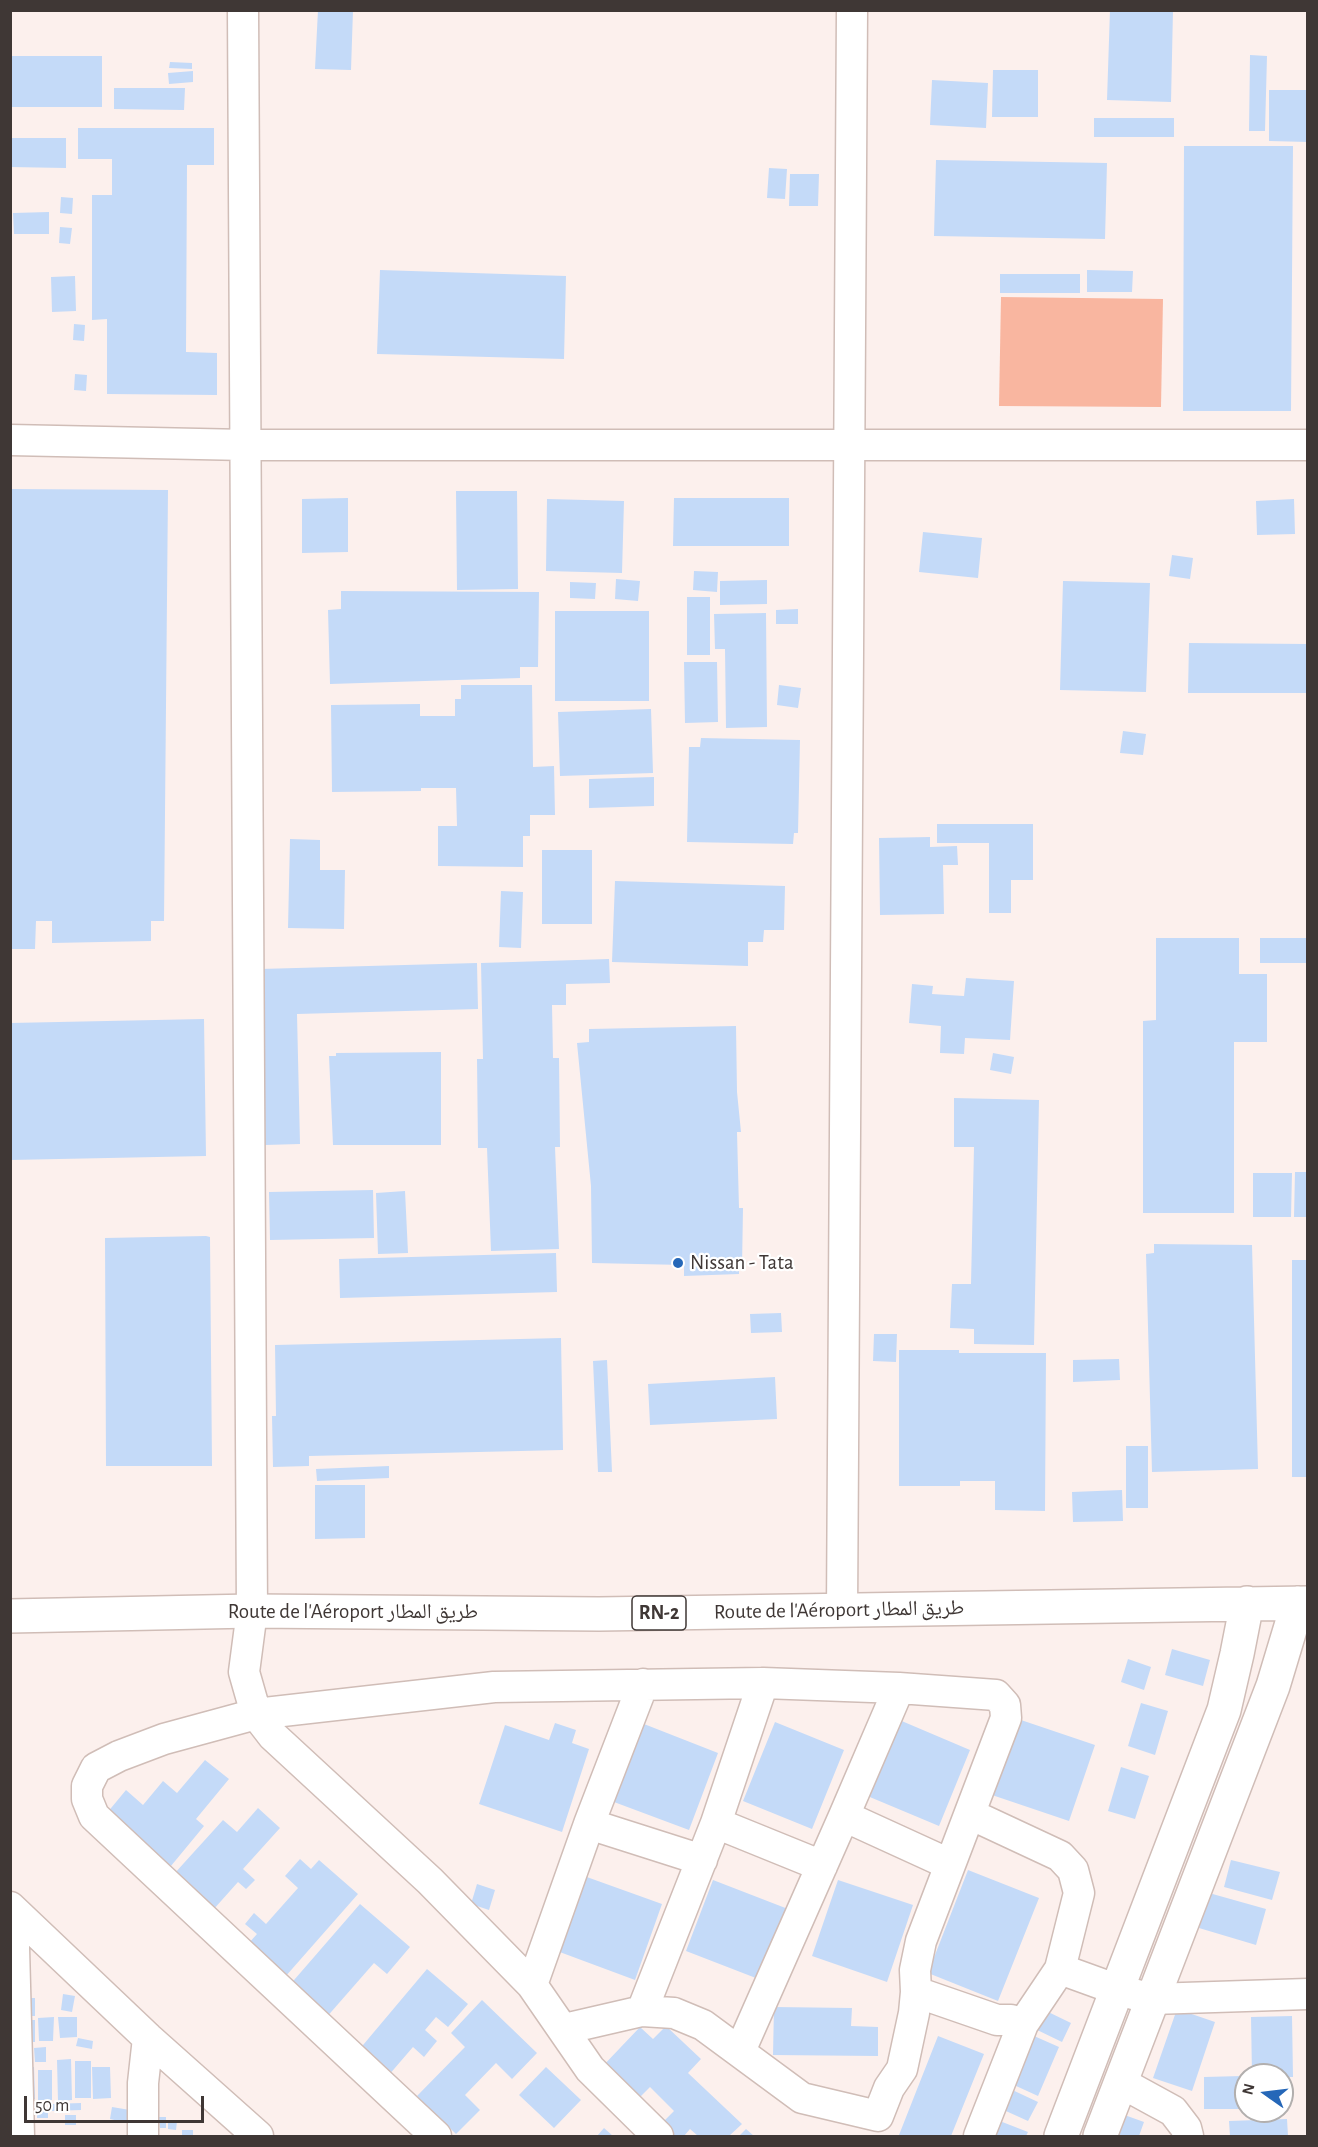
<!DOCTYPE html>
<meta charset="utf-8">
<style>
body{margin:0}
#map{position:relative;width:1318px;height:2147px;overflow:hidden;background:#fcf0ed;font-family:"Alegreya Sans",sans-serif}
canvas{display:block}
.frame{position:absolute;inset:0;border:12px solid #3f3735;pointer-events:none}
.north{position:absolute;left:1234px;top:2063px;width:60px;height:60px;box-sizing:border-box;background:#fff;border:2px solid #b2afae;border-radius:50%;rotate:284deg;font-size:16px;font-weight:700;line-height:24px;text-align:center;color:#3f3735}
.north::after{content:'';display:block;margin:auto;width:21px;height:27px;background:#2567b8;clip-path:polygon(50% 0,100% 100%,50% 72%,0 100%)}
.scale{position:absolute;left:24px;top:2096px;width:180px;height:27px;box-sizing:border-box;border:3px solid #3f3735;border-top:0;padding-left:8px;font-size:18px;line-height:21px;white-space:nowrap;color:#3f3735;-webkit-text-stroke:4px #fff;paint-order:stroke}
</style>
<div id="map">
<canvas width="1318" height="2147"></canvas>
<div class="frame"></div>
<div class="north">N</div>
<div class="scale">50 m</div>
</div>
<script>
const g = document.querySelector('canvas').getContext('2d');
g.lineJoin = 'round';
function fill(path, color) {
  g.fillStyle = color;
  g.fill(path, 'evenodd');
}
function poly(rows) {
  const path = new Path2D();
  for (const r of rows) {
    path.moveTo(r[0], r[1]);
    for (let i = 2; i < r.length; i += 2) path.lineTo(r[i], r[i + 1]);
  }
  return path;
}
function stroke(path, color, width, dash) {
  g.strokeStyle = color;
  g.lineWidth = width;
  g.lineCap = dash ? 'butt' : 'round';
  g.setLineDash(dash || []);
  g.stroke(path);
}
function drawText(font, color, halo, rows, align = 'center') {
  g.font = font + ' "Alegreya Sans","Noto Naskh Arabic",sans-serif';
  g.lineWidth = 4.5;
  g.setLineDash([]);
  g.textBaseline = 'middle';
  g.strokeStyle = halo;
  g.fillStyle = color;
  for (const [text, x, y, turn = 0] of rows) {
    g.save();
    g.translate(x, y);
    g.rotate((+turn || 0) * Math.PI / 180);
    g.textAlign = isNaN(turn) ? turn : align;
    if (halo) g.strokeText(text, 0, 0);
    g.fillText(text, 0, 0);
    g.restore();
  }
}
fill(poly([
 [1001,297,1163,299,1161,407,999,406]
]), '#f9b6a0');
fill(poly([
 [318,10,353,10,351,70,315,69],
 [1110,10,1173,10,1171,102,1107,100],
 [1250,55,1267,56,1265,131,1249,131],
 [10,56,102,56,102,107,10,107],
 [170,62,192,63,192,69,169,68],
 [993,70,1038,70,1038,117,992,117],
 [193,71,193,82,169,84,168,73],
 [932,80,988,83,986,128,930,125],
 [114,88,185,88,184,110,114,109],
 [1269,90,1308,90,1308,142,1269,141],
 [1094,118,1174,118,1174,137,1094,137],
 [78,128,214,128,214,165,187,165,186,352,217,353,217,395,107,394,107,319,92,320,92,195,112,195,112,159,78,159],
 [10,138,66,138,66,168,10,167],
 [1184,146,1293,146,1291,411,1183,411],
 [936,160,1107,163,1105,239,934,236],
 [769,168,787,169,785,199,767,198],
 [790,174,819,174,818,206,789,206],
 [61,197,73,198,72,214,60,213],
 [49,212,49,234,14,234,13,213],
 [60,227,72,228,70,244,59,243],
 [380,270,566,276,564,359,377,354],
 [1087,270,1133,271,1132,292,1087,292],
 [1000,274,1080,274,1080,293,1000,293],
 [75,276,76,311,52,312,51,277],
 [74,324,85,325,84,341,73,340],
 [75,374,87,375,86,391,74,390],
 [10,489,168,490,164,921,151,921,151,941,52,943,52,921,36,921,35,949,10,949],
 [456,491,517,491,518,589,457,590],
 [348,498,348,552,302,553,302,499],
 [674,498,789,498,789,546,673,546],
 [547,499,624,501,622,573,546,571],
 [1294,499,1295,534,1257,535,1256,501],
 [923,532,982,538,978,578,919,572],
 [1172,555,1193,558,1190,579,1169,576],
 [694,571,718,572,717,592,693,590],
 [616,579,640,581,638,601,615,599],
 [767,580,767,604,720,605,720,581],
 [1063,581,1150,583,1146,692,1060,690],
 [570,582,596,583,595,599,570,598],
 [341,591,539,592,538,667,520,667,520,678,330,684,328,610,341,609],
 [687,597,710,597,710,655,687,655],
 [798,609,798,624,776,624,776,610],
 [555,611,649,611,649,701,555,701],
 [766,613,767,727,726,728,725,649,715,649,714,614],
 [1189,643,1308,644,1308,693,1188,693],
 [684,662,717,662,718,722,685,723],
 [461,685,532,685,533,767,554,766,555,815,530,815,530,836,523,836,523,867,438,866,438,826,457,826,456,788,421,788,421,791,332,792,331,705,420,704,420,716,455,716,455,699,461,699],
 [779,685,801,688,798,708,777,705],
 [651,709,653,773,560,776,558,712],
 [1123,731,1146,734,1143,755,1120,753],
 [701,738,800,740,798,833,794,833,793,844,687,842,689,747,700,747],
 [654,777,654,806,589,808,589,779],
 [937,824,1033,824,1033,880,1011,880,1011,913,989,913,989,843,937,843],
 [930,837,930,847,957,846,958,865,943,865,944,914,880,915,879,838],
 [290,839,320,840,320,870,345,870,344,929,288,928],
 [542,850,592,850,592,924,542,924],
 [615,881,785,886,784,930,764,930,763,942,748,942,748,966,612,962],
 [501,891,523,892,521,948,499,947],
 [1156,938,1239,938,1239,974,1267,974,1267,1042,1234,1042,1234,1213,1143,1213,1143,1021,1156,1020],
 [1260,938,1308,938,1308,963,1260,963],
 [609,959,610,983,566,984,566,1005,552,1005,553,1058,559,1058,560,1147,555,1147,559,1249,491,1251,487,1148,478,1148,477,1059,483,1059,481,963],
 [477,963,478,1009,297,1014,300,1144,265,1145,260,969],
 [966,978,1014,981,1010,1040,965,1038,964,1054,940,1053,941,1026,909,1023,912,984,933,986,932,994,964,996],
 [204,1019,206,1156,10,1160,10,1023],
 [736,1026,737,1092,741,1132,737,1132,739,1208,743,1208,742,1267,739,1267,739,1274,684,1276,684,1265,592,1263,591,1186,577,1043,589,1042,589,1029],
 [441,1052,441,1145,333,1145,329,1056,336,1056,336,1053],
 [993,1053,1014,1057,1011,1074,990,1070],
 [954,1098,1039,1100,1034,1345,974,1344,974,1329,950,1328,952,1284,971,1284,974,1147,954,1147],
 [1295,1172,1308,1172,1308,1217,1294,1217],
 [1253,1173,1292,1173,1291,1217,1253,1217],
 [373,1190,374,1238,270,1240,269,1192],
 [405,1191,408,1253,378,1254,376,1193],
 [206,1236,210,1237,212,1466,106,1466,105,1238],
 [1154,1244,1252,1245,1258,1469,1152,1472,1146,1254,1154,1253],
 [556,1253,557,1292,340,1298,339,1259],
 [1292,1260,1308,1260,1308,1477,1292,1477],
 [781,1313,782,1332,751,1333,750,1314],
 [874,1334,897,1334,896,1362,873,1361],
 [561,1338,563,1450,309,1456,309,1466,273,1467,272,1416,276,1416,275,1345],
 [899,1350,959,1350,959,1353,1046,1353,1045,1511,995,1510,995,1481,960,1481,960,1486,899,1486],
 [1119,1359,1120,1380,1073,1382,1073,1360],
 [607,1360,612,1472,598,1472,593,1361],
 [775,1377,777,1419,650,1425,648,1384],
 [1126,1446,1148,1446,1148,1508,1126,1508],
 [389,1466,389,1478,317,1481,316,1469],
 [315,1485,365,1485,365,1538,315,1539],
 [1122,1490,1123,1521,1073,1522,1072,1492],
 [1172,1649,1210,1660,1203,1686,1165,1675],
 [1128,1659,1151,1667,1144,1690,1121,1682],
 [1141,1703,1168,1711,1155,1755,1128,1746],
 [897,1719,970,1750,939,1826,865,1795],
 [1018,1719,1095,1745,1069,1821,992,1795],
 [775,1722,844,1750,812,1829,743,1801],
 [555,1723,576,1730,572,1743,589,1749,562,1832,479,1804,505,1725,549,1740],
 [644,1724,718,1753,689,1830,614,1802],
 [205,1760,229,1779,196,1819,204,1826,166,1872,102,1819,126,1790,143,1805,163,1781,177,1793],
 [1121,1767,1149,1776,1135,1819,1108,1811],
 [258,1808,280,1828,243,1869,255,1880,246,1889,238,1882,213,1910,174,1874,223,1820,237,1832],
 [300,1859,311,1869,319,1860,358,1894,285,1977,248,1944,257,1934,245,1924,254,1913,266,1924,298,1888,285,1876],
 [1231,1860,1280,1872,1272,1900,1224,1887],
 [968,1870,1039,1898,998,2001,928,1973],
 [584,1876,662,1904,635,1980,557,1951],
 [713,1880,788,1909,761,1980,686,1951],
 [838,1880,913,1905,887,1982,812,1956],
 [477,1884,495,1890,489,1910,471,1904],
 [1209,1893,1266,1909,1256,1945,1199,1928],
 [360,1904,410,1947,387,1974,374,1963,325,2019,288,1987],
 [427,1969,468,2004,448,2027,436,2017,425,2030,437,2041,424,2057,413,2047,388,2076,358,2051],
 [63,1994,75,1996,72,2012,61,2010],
 [20,1998,35,1998,35,2016,20,2016],
 [482,2000,537,2053,512,2079,496,2063,465,2095,480,2110,456,2134,417,2096,465,2047,451,2033],
 [774,2007,852,2008,851,2026,878,2027,878,2056,773,2055],
 [1040,2008,1071,2023,1062,2042,1031,2027],
 [1177,2009,1215,2022,1192,2091,1153,2078],
 [1292,2016,1293,2077,1282,2077,1282,2075,1252,2075,1251,2017],
 [54,2017,53,2041,39,2041,38,2018],
 [58,2017,77,2017,77,2037,60,2038],
 [19,2020,35,2020,35,2042,19,2042],
 [666,2026,701,2059,688,2073,742,2124,729,2136,698,2136,690,2129,684,2136,672,2136,660,2125,674,2111,650,2087,635,2102,600,2069,640,2027,653,2039],
 [1025,2032,1059,2047,1038,2096,1003,2080],
 [938,2036,984,2054,951,2136,902,2136,899,2135],
 [78,2038,93,2041,92,2049,76,2046],
 [46,2047,46,2062,35,2062,34,2048],
 [71,2059,72,2100,58,2101,57,2060],
 [75,2061,91,2061,91,2098,75,2098],
 [22,2067,34,2067,35,2099,23,2100],
 [92,2067,110,2067,111,2098,93,2099],
 [546,2067,581,2100,554,2128,519,2095],
 [38,2070,52,2070,52,2100,38,2100],
 [1242,2076,1242,2082,1246,2082,1246,2099,1243,2099,1243,2109,1204,2109,1204,2077],
 [1006,2087,1038,2102,1028,2121,997,2107],
 [81,2103,81,2110,52,2111,52,2104],
 [112,2107,130,2110,127,2123,110,2119],
 [37,2108,48,2109,48,2118,37,2118],
 [1119,2113,1144,2122,1139,2136,1110,2136],
 [65,2115,76,2115,76,2125,65,2125],
 [159,2117,166,2117,166,2128,160,2128],
 [992,2118,1028,2132,1026,2136,985,2136],
 [1287,2119,1288,2136,1230,2136,1229,2121],
 [168,2121,177,2121,176,2130,168,2129],
 [604,2128,613,2136,597,2136],
 [746,2129,754,2136,739,2136],
 [182,2130,193,2130,193,2136,182,2136]
]), '#c4daf8');
const minor = poly([
 [243,10,252,1611,244,1672,256,1714,273,1736,430,1881,532,1985,590,2069,658,2136],
 [10,440,246,445,1308,445],
 [842,1610,852,10],
 [970,1814,1060,1856,1073,1870,1079,1893,1060,1969],
 [844,1816,949,1864],
 [716,1823,822,1866],
 [589,1824,702,1860],
 [10,1907,148,2038,258,2136],
 [13,1910,19,2136],
 [532,1985,589,1824,643,1684],
 [916,1992,997,2020,1011,2020,1023,2024,1060,1969,1118,1990,1152,1999,1308,1994],
 [642,2011,716,1823,763,1683],
 [740,2051,844,1816,899,1688],
 [1120,2082,1173,2111,1186,2128,1188,2136],
 [143,2136,143,2083,148,2038],
 [436,2136,94,1816,87,1799,87,1786,96,1768,119,1756,164,1739,256,1714,494,1687,763,1683,899,1688,996,1695,1005,1705,1006,1718,921,1941,915,1970,916,1992,914,2013,902,2069,889,2088,878,2116,802,2098,703,2025,674,2013,642,2011,564,2029],
 [979,2136,1023,2024]
]);
const major = poly([
 [10,1616,252,1611,599,1614,1308,1603],
 [1061,2136,1224,1710,1237,1654,1247,1603],
 [1100,2136,1273,1686,1298,1603]
]);
stroke(minor, '#d0bdb7', 33);
stroke(major, '#d0bdb7', 36);
stroke(minor, '#fff', 30);
stroke(major, '#fff', 33);
for (const [x, y, r, color] of [
 [678,1263,6,"#2567b8"]
]) {
  const dot = new Path2D();
  dot.arc(x, y, r, 0, 2 * Math.PI);
  g.fillStyle = color;
  g.fill(dot);
  stroke(dot, '#fff', 2);
}
for (const [x, y, w] of [
 [659,1613,54]
]) {
  const box = new Path2D();
  box.roundRect(x - w / 2, y - 17, w, 34, 4.5);
  g.fillStyle = '#fff';
  g.fill(box);
  stroke(box, '#3f3735', 1.5);
}
drawText('bold 20px', '#3f3735', null, [
 ["RN-2",659,1613]
]);
drawText('21px', '#3f3735', '#fff', [
 ["Nissan - Tata",690,1263]
], 'left');
drawText('21px', '#3f3735', '#fff', [
 ["Route de l'Aéroport طريق المطار",839,1610,-1],
 ["Route de l'Aéroport طريق المطار",353,1612]
]);
</script>
